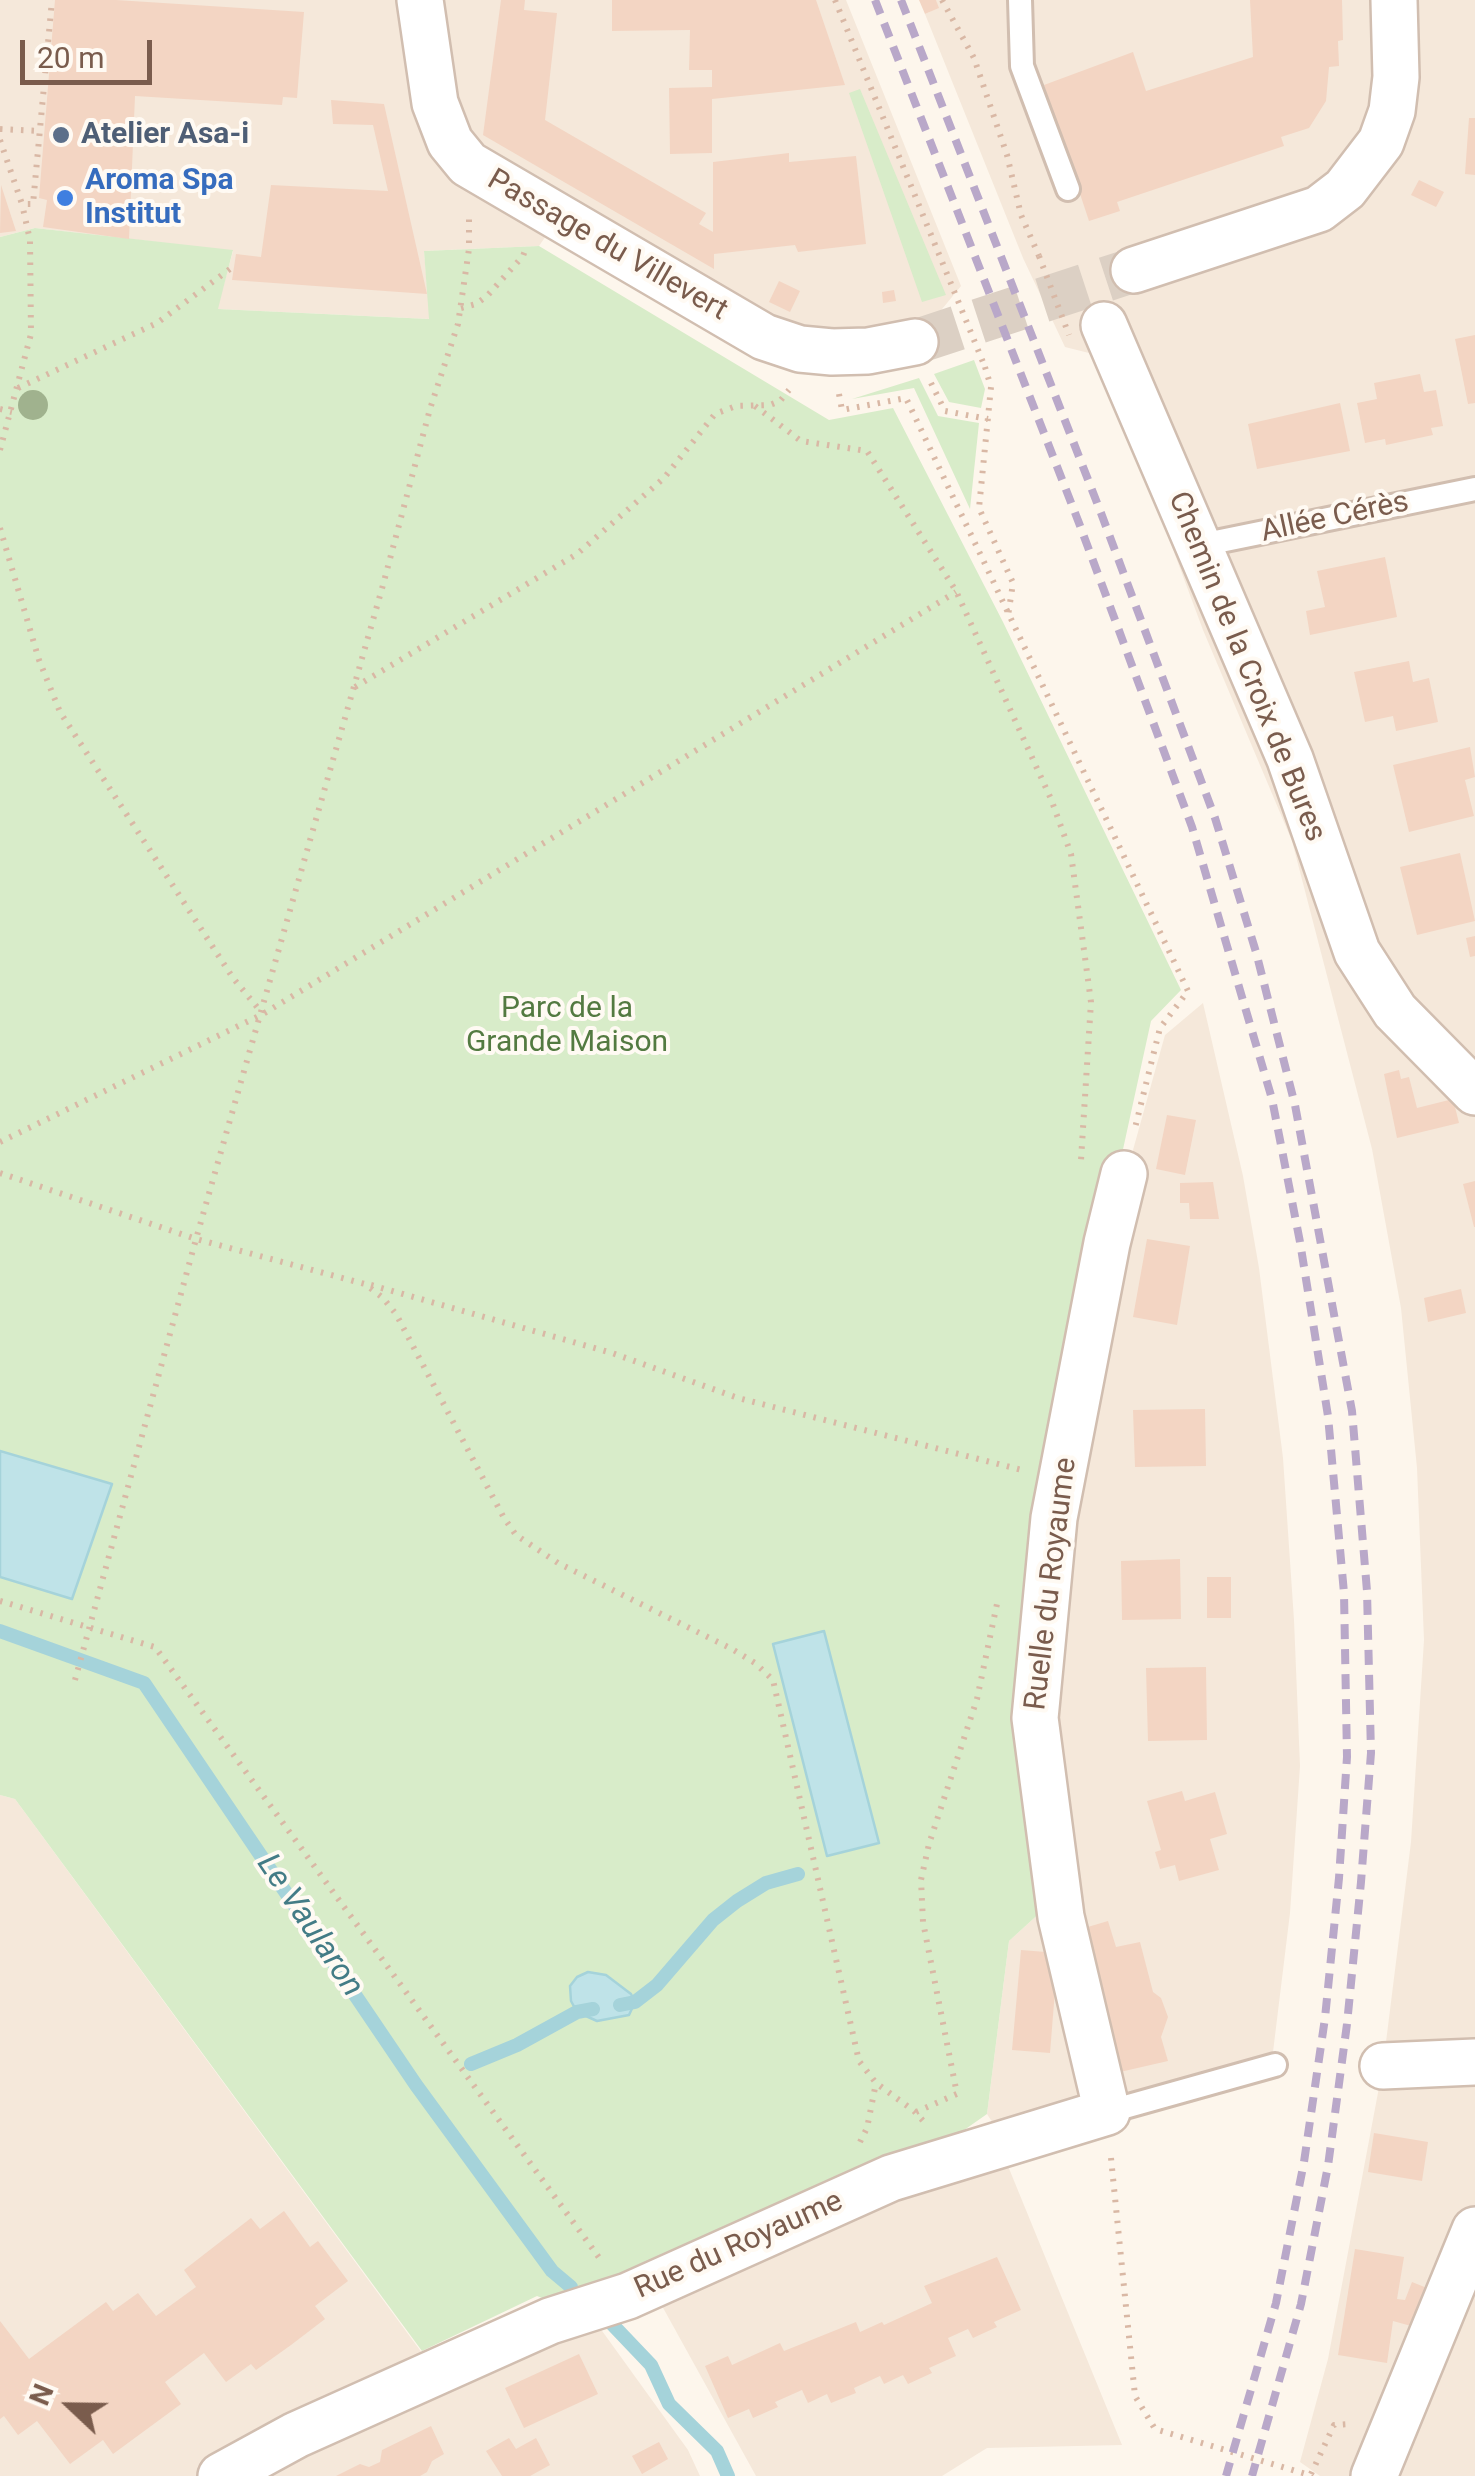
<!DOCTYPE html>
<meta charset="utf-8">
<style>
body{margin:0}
#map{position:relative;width:1475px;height:2476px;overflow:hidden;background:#fdf6ec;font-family:Roboto,sans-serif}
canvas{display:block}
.north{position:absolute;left:20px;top:2356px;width:100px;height:100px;-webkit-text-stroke:8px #fffaf3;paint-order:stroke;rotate:292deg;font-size:28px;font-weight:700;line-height:40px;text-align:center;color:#7a5c4d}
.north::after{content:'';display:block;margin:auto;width:35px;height:45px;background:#7a5c4d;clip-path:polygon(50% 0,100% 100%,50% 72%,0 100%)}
.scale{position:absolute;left:20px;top:40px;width:132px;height:45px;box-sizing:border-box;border:5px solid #7a5c4d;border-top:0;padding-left:12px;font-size:30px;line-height:35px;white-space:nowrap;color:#7a5c4d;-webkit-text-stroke:8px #fffaf3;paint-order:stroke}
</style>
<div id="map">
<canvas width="1475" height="2476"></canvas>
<div class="north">N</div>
<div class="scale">20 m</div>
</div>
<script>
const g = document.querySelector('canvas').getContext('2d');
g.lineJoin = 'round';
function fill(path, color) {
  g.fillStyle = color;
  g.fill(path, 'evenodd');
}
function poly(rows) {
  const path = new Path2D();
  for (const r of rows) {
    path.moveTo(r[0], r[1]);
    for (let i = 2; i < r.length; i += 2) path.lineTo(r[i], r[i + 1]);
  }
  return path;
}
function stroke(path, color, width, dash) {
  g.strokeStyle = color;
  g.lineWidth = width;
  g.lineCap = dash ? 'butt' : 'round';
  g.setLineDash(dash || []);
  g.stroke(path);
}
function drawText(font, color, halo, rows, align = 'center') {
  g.font = font + ' Roboto,sans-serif';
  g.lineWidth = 8;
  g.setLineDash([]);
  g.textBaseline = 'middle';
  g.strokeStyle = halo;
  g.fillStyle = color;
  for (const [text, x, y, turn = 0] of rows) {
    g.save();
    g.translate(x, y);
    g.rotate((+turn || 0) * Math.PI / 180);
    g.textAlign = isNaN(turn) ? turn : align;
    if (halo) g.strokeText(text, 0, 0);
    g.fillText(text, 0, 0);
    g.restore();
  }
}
fill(poly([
 [0,0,846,0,961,286,915,342,832,352,559,217,539,246,424,251,430,319,217,309,233,251,35,228,0,237],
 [936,0,1475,0,1475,2476,1320,2476,1300,2462,1328,2359,1383,2066,1411,1842,1424,1640,1417,1468,1401,1308,1372,1149,1292,841,1203,630,1101,356,1065,347,1023,258,925,14,938,8],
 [1203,1003,1243,1176,1259,1268,1283,1458,1294,1620,1300,1766,1290,1913,1273,2052,998,2131,987,2114,1009,1941,1043,1910,1050,1712,1068,1512,1121,1237,1133,1150,1165,1035],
 [0,1795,15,1799,436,2372,587,2310,688,2450,700,2476,0,2476],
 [999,2144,1122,2445,987,2448,942,2476,756,2476,651,2286]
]), '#f5e8da');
fill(poly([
 [860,89,946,295,922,302,849,93],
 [35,228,233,250,218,309,429,319,424,251,539,246,829,420,893,408,1003,622,1181,990,1151,1021,1096,1273,1033,1588,1043,1910,1009,1941,987,2114,937,2149,568,2308,537,2296,422,2351,15,1799,0,1795,0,237],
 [974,360,985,389,981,408,949,402,934,374],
 [919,378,938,416,979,423,970,509,914,388,852,399]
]), '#d8ecc9');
const water = poly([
 [0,1451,112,1484,72,1599,0,1577,0,1451],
 [824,1631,879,1843,827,1856,773,1644,824,1631],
 [588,1972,606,1975,631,1994,635,2002,629,2015,597,2021,577,2012,571,2001,570,1986,577,1977,588,1972]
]);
fill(water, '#bfe3e8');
stroke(water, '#a5d3da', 2.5);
stroke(poly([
 [0,1631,144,1683,416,2085,552,2271,571,2287],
 [620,2005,635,2002,657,1985,713,1920,737,1901,766,1883,798,1874],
 [471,2064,517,2045,577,2012,593,2009],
 [611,2323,651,2365,669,2404,717,2451,728,2476]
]), '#a5d3da', 14);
fill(poly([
 [55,0,116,0,304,12,297,98,283,97,282,105,135,96,129,239,43,227,47,200,39,198],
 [501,0,525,0,524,10,557,13,545,120,706,213,699,224,713,232,713,162,789,153,789,162,856,156,866,244,798,252,795,245,714,254,714,269,483,135],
 [612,0,816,0,845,85,712,99,712,153,670,154,669,88,712,87,712,70,689,70,690,30,612,31],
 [919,0,936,0,939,8,925,14],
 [1250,0,1342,0,1343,40,1338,41,1339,66,1329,67,1326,101,1309,128,1281,137,1284,146,1117,202,1120,211,1089,221,1044,85,1133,52,1146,91,1253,57],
 [331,100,384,104,427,294,232,280,236,254,261,257,271,185,388,191,373,125,333,124],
 [1469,118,1475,118,1475,175,1465,174],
 [1419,180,1444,192,1436,207,1411,195],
 [1,185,16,231,0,233],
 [779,281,800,291,790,312,769,302],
 [894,290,896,301,883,303,882,292],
 [1475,335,1475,403,1468,404,1455,339],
 [1420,374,1424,392,1436,390,1443,426,1431,428,1433,435,1386,445,1385,439,1365,443,1357,403,1377,399,1374,383],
 [1340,403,1350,451,1257,469,1248,424],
 [1385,557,1397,617,1310,635,1306,611,1325,607,1317,571],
 [1409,661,1413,682,1429,678,1438,722,1396,731,1393,716,1365,722,1354,672],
 [1470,747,1475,777,1465,780,1474,816,1409,832,1393,765],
 [1460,853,1475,921,1417,935,1400,867],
 [1475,936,1475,956,1470,957,1466,938],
 [1399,1070,1401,1079,1409,1077,1417,1108,1453,1099,1459,1123,1397,1138,1384,1074],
 [1167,1115,1196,1120,1185,1175,1156,1169],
 [1475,1181,1475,1227,1474,1227,1463,1184],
 [1213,1182,1219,1219,1190,1219,1189,1203,1180,1203,1180,1183],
 [1147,1239,1190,1246,1177,1325,1133,1317],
 [1461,1289,1466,1313,1428,1322,1424,1298],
 [1205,1409,1206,1466,1135,1467,1133,1410],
 [1180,1559,1181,1619,1122,1620,1121,1561],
 [1207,1577,1231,1577,1231,1618,1207,1618],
 [1206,1667,1207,1740,1148,1741,1146,1668],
 [1182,1791,1185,1801,1215,1792,1227,1834,1210,1839,1219,1870,1179,1881,1175,1865,1160,1869,1155,1852,1161,1850,1147,1801],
 [1108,1921,1116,1947,1140,1942,1153,1992,1161,1998,1168,2017,1161,2037,1168,2061,1120,2072,1081,1929],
 [1021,1950,1058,1953,1050,2053,1012,2050],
 [1374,2133,1428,2142,1422,2181,1368,2172],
 [284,2211,310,2247,318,2241,348,2281,315,2306,325,2319,291,2345,256,2370,251,2364,226,2382,204,2353,165,2382,181,2404,113,2454,103,2440,70,2464,37,2421,18,2435,4,2416,0,2419,0,2321,29,2359,106,2302,113,2311,138,2293,156,2316,196,2287,184,2270,251,2218,260,2229],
 [1355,2249,1404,2257,1397,2299,1405,2300,1412,2282,1427,2288,1411,2326,1393,2321,1387,2363,1338,2355],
 [997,2257,1021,2310,994,2322,997,2327,973,2338,968,2329,948,2338,956,2356,929,2368,932,2373,908,2384,903,2375,884,2384,880,2376,854,2388,856,2393,831,2403,827,2394,808,2403,802,2390,775,2402,778,2407,753,2418,749,2409,728,2418,705,2366,728,2356,732,2365,780,2343,784,2351,856,2322,860,2332,882,2322,884,2325,932,2303,924,2286],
 [579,2354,598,2394,524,2428,505,2388],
 [431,2426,444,2454,432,2461,427,2472,420,2476,336,2476,360,2464,369,2467,380,2462,382,2450],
 [509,2438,516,2449,536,2438,550,2465,530,2476,502,2476,486,2451],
 [659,2442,668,2459,642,2474,632,2456]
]), '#f3d5c3');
stroke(poly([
 [915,342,1134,270]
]), '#dcd0c4', 45, [45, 22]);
const lane = poly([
 [1020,0,1022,66,1068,189],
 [1196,546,1475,489],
 [1107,2112,1275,2065]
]);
const street = poly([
 [420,0,435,103,450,142,468,164,764,337,800,349,832,352,868,351,915,342],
 [1134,270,1319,209,1345,189,1381,142,1392,111,1396,77,1394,0],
 [1104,325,1290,759,1357,952,1395,1011,1475,1092],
 [1383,2066,1475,2062],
 [221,2476,296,2435,550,2321,628,2296,891,2178,1107,2112,1061,1917,1035,1718,1054,1518,1107,1243,1124,1174],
 [1374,2476,1475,2230]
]);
stroke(lane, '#d1beb0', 28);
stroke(street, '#d1beb0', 50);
stroke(poly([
 [835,0,954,291],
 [942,0,974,58,1007,155,1021,215,1039,256],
 [0,129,40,131],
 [0,140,22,204,33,204,52,0],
 [461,308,476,304,487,296,523,256,526,248],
 [985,367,991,387,979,508,1013,583,1008,616],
 [931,383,945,411,988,419],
 [18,388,157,323,234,266],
 [839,394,842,410,906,398,1188,991,1160,1028,1134,1132],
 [755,406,801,441,867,451,956,591,1051,799,1071,854,1091,1002,1081,1160],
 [0,409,12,412],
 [0,450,31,334,30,240,22,204],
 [0,528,39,660,60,712,233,978,262,1013],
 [355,687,577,554,664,478,715,414,736,406,770,405,780,401,789,390],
 [0,1142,263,1014,956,592],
 [0,1173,196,1239,365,1284,383,1298,396,1314,504,1518,516,1535,558,1563,732,1649,755,1663,773,1680,859,2061,876,2083,914,2111,926,2124],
 [371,1285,612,1353,738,1398,1022,1470],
 [0,1601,155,1647,600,2259],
 [75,1680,196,1239,383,585,430,409,458,324,469,249,469,216],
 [916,2112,957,2094,923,1922,921,1880,929,1844,977,1699,998,1599],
 [860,2142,867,2128,876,2083],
 [1111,2158,1135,2396,1155,2429,1313,2476],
 [1311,2474,1334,2425,1349,2424]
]), '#d9b8a5', 6, [2.5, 8]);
stroke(lane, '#fff', 22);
stroke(street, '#fff', 45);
stroke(poly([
 [875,0,1079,523,1192,827,1272,1099,1300,1242,1328,1416,1344,1593,1347,1757,1339,1878,1325,2018,1304,2162,1276,2303,1226,2476],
 [901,0,1101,513,1215,818,1256,952,1295,1105,1352,1411,1367,1591,1371,1753,1361,1882,1347,2024,1328,2166,1301,2304,1252,2476]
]), '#b9a8c9', 8, [15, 10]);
stroke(poly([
 [1039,256,1069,335],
 [954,291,985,367]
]), '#d9b8a5', 6, [2.5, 8]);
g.fillStyle = '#a0b28e';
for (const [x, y] of [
 [33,405]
]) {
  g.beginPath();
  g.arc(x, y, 15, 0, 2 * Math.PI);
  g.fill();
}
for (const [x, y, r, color] of [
 [61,135,10,"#5c6f8a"],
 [65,198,10,"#3f7fe0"]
]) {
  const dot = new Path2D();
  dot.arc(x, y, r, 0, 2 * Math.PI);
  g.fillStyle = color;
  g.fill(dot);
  stroke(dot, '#fffaf3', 4);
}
drawText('bold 30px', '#4e5e75', '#fffaf3', [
 ["Atelier Asa-i",81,135]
], 'left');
drawText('bold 30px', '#366cbe', '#fffaf3', [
 ["Aroma Spa",85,181],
 ["Institut",85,215]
], 'left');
drawText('30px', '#7a5c4d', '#fffaf3', [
 ["Passage du Villevert",607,246,30],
 ["Allée Cérès",1335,518,-12],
 ["Chemin de la Croix de Bures",1246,667,68],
 ["Ruelle du Royaume",1052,1584,-83],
 ["Rue du Royaume",739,2246,-24]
]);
drawText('30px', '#537a41', '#fffaf3', [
 ["Parc de la",567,1009],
 ["Grande Maison",567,1043]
]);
drawText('italic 32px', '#437c86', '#fffaf3', [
 ["Le Vaularon",309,1926,56]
]);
</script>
